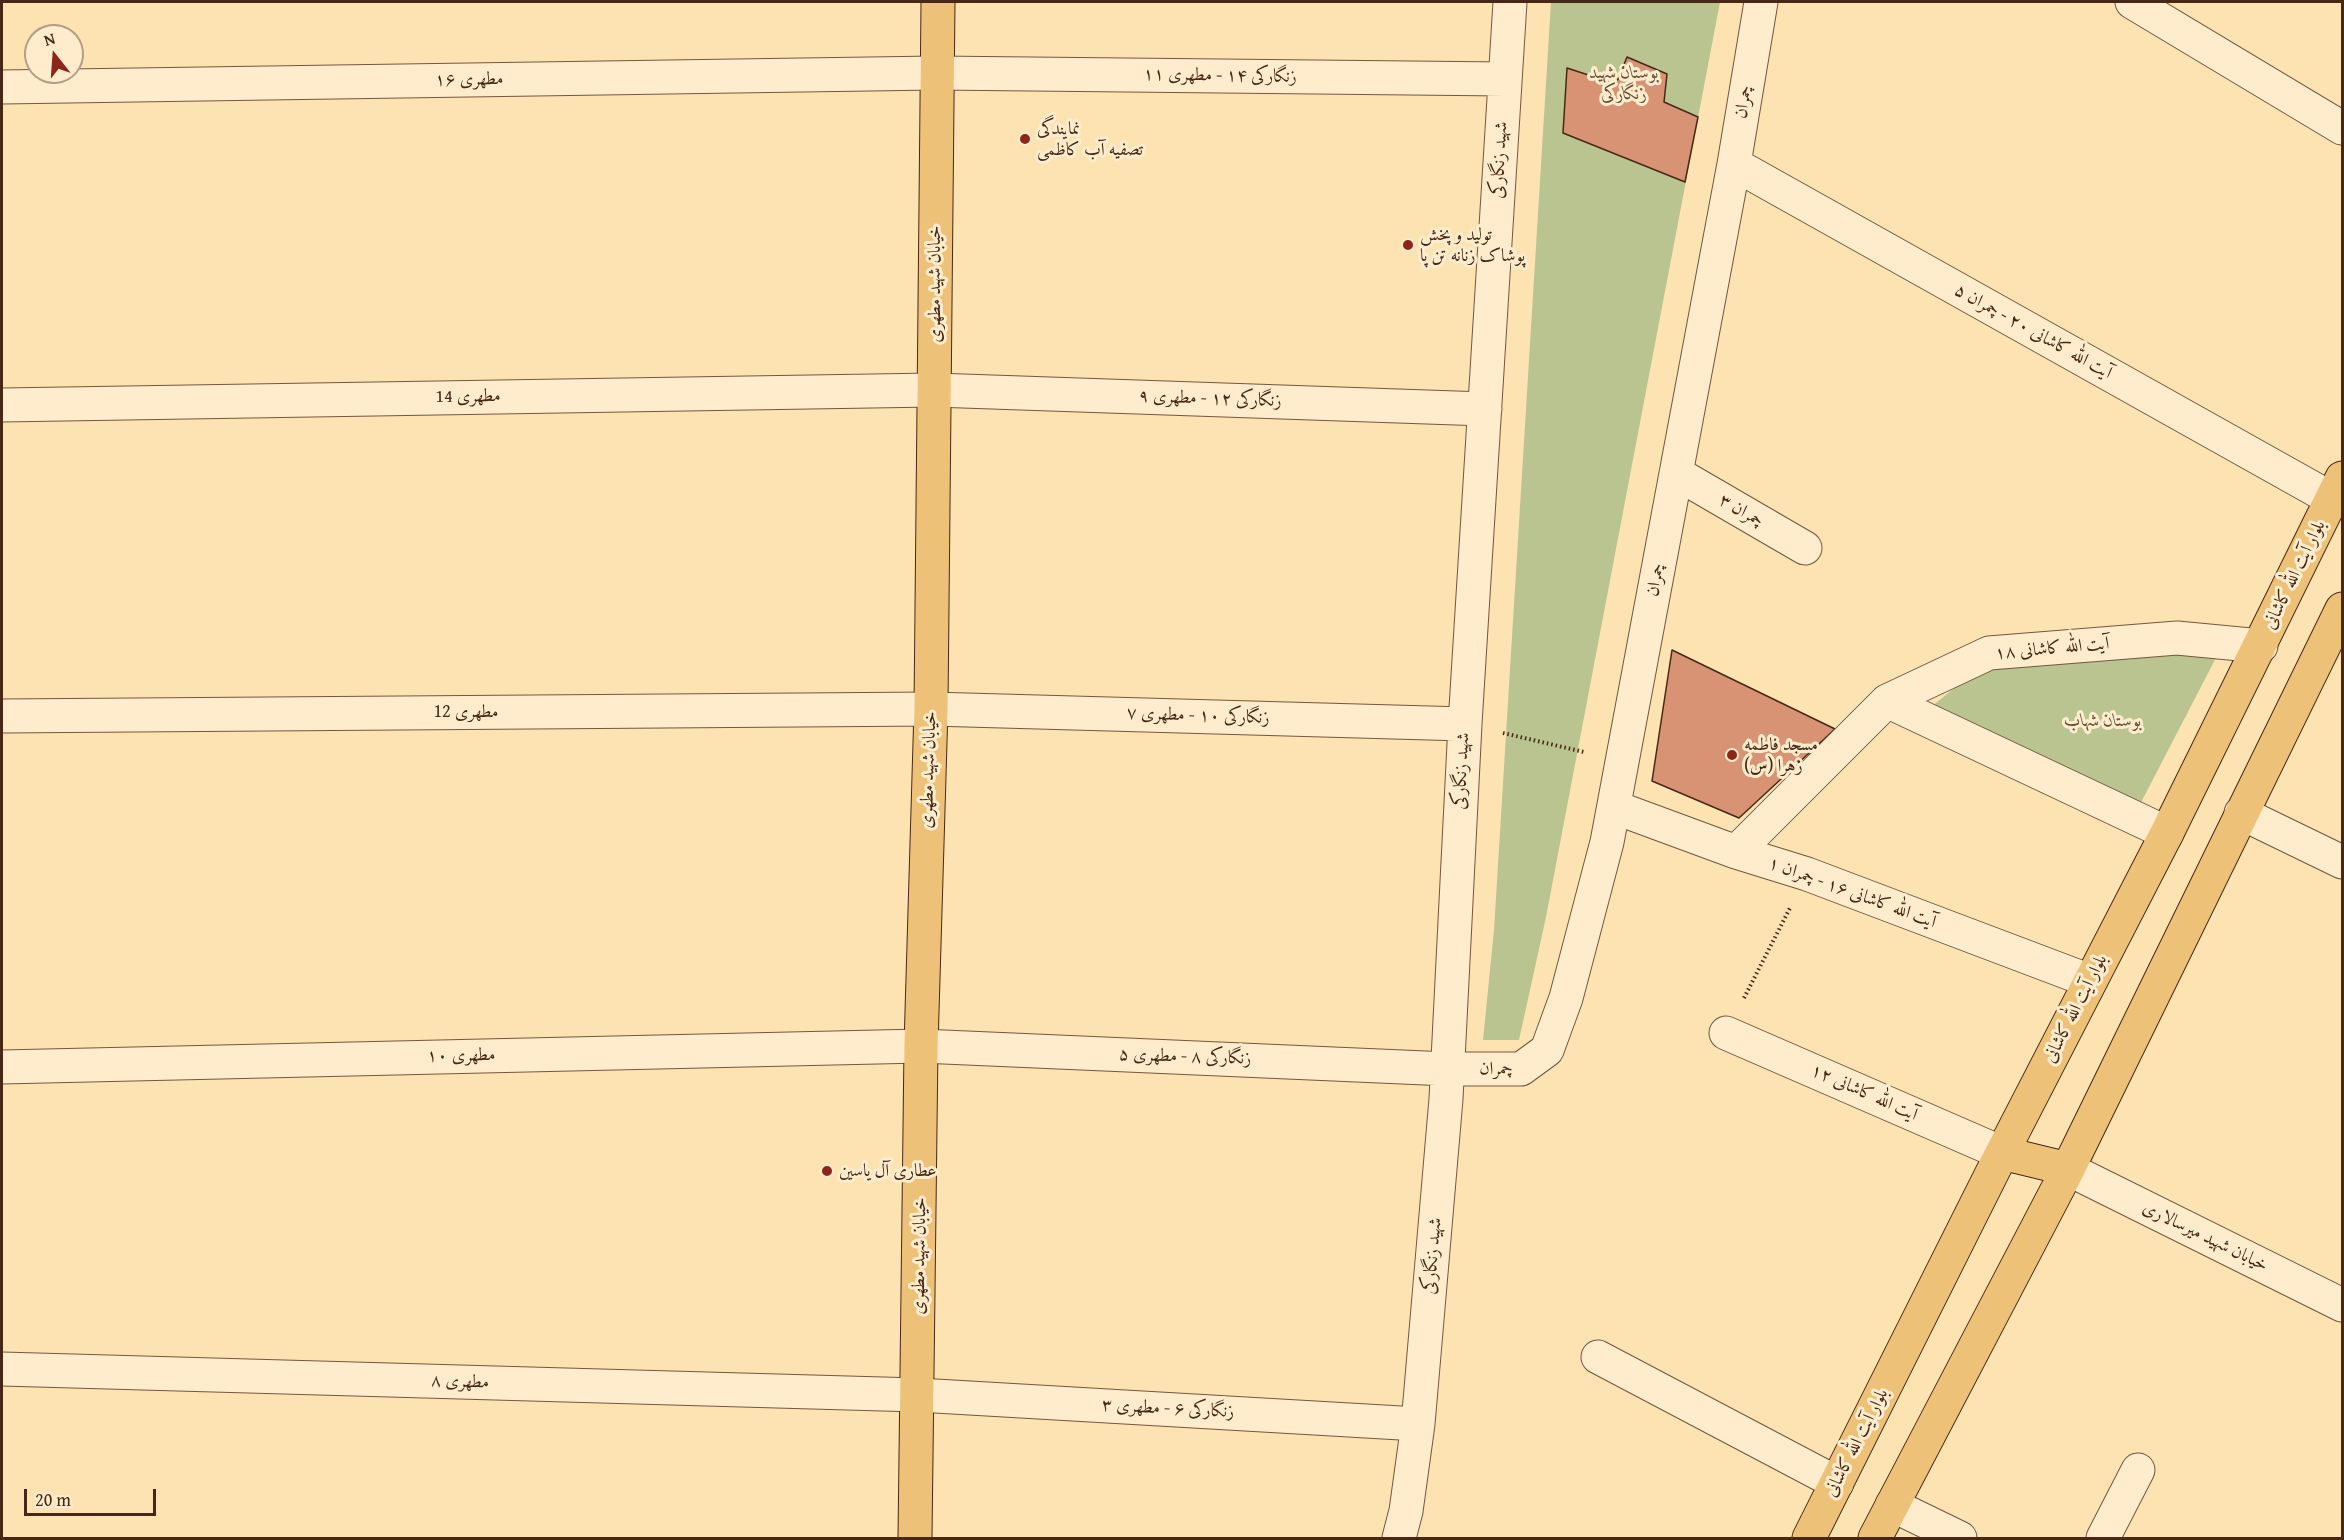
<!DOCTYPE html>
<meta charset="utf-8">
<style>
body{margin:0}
#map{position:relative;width:2344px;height:1540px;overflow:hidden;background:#fde2b2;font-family:"Gentium Book Plus",serif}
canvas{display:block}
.frame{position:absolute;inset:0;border:3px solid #482717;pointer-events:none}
.north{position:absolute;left:24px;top:24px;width:60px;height:60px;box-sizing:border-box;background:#feeccd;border:2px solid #b59d84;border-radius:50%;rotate:343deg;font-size:16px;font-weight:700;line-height:24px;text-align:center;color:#482717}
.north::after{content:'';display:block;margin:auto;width:21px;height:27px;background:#8f2418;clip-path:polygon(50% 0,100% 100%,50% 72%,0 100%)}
.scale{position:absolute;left:24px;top:1489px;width:132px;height:27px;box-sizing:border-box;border:3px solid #482717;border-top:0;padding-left:8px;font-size:18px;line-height:21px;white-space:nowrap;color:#482717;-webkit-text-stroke:4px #feeccd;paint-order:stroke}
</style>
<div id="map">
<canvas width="2344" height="1540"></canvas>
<div class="frame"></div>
<div class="north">N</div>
<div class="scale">20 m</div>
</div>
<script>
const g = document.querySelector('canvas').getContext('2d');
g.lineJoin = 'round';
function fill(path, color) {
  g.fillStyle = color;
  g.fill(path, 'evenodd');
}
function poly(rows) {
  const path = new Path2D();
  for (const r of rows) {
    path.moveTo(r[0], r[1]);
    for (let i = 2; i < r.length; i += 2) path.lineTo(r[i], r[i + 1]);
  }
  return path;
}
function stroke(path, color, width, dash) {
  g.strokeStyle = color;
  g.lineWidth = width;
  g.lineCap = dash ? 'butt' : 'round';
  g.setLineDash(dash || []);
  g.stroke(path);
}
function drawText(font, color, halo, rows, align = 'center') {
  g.font = font + ' "Gentium Book Plus",Amiri,serif';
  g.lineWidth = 6;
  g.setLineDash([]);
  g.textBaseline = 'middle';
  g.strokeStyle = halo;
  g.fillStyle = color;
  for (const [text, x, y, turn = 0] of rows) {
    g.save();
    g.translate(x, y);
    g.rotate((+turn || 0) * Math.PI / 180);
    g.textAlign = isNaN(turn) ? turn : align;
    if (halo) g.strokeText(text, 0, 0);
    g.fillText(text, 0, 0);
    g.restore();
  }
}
fill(poly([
 [1551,2,1720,2,1546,917,1519,1040,1483,1040,1494,930],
 [2219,652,2135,814,1926,711,1983,665]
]), '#b9c491');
const building = poly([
 [1627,57,1667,74,1664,102,1698,117,1685,182,1563,133,1567,68,1616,84,1627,57],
 [1672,650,1835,729,1739,818,1652,781,1672,650]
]);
fill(building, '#d89374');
stroke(building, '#482717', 1.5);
const minor = poly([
 [2132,2,2342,128],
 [2,87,936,73,1505,79],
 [1734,164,2332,499],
 [2,405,934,390,1485,409],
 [1676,473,1805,548],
 [1887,701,2167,833],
 [2,716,931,709,1465,724],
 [1614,807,1736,852,1807,874,2090,981],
 [2241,813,2342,862],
 [1736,852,1887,701,1989,653,2177,638,2261,646],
 [1726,1033,2002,1153],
 [2,1067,921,1046,1448,1069,1521,1069,1547,1050,1566,998,1607,842,1734,164,1761,2],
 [2068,1169,2342,1305],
 [1598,1357,1837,1483],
 [2,1369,918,1395,1418,1424],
 [1892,1505,1960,1538],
 [1399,1538,1406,1511,1418,1424,1446,1099,1465,724,1510,2],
 [2103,1538,2138,1470]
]);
const major = poly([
 [2002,1153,2068,1169],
 [915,1538,921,1046,931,709,938,2],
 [1809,1538,2002,1153,2167,833,2342,478],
 [1875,1538,2068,1169,2342,609]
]);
stroke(minor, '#75563e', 35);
stroke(major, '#482717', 35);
stroke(poly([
 [1503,733,1584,752],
 [1744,998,1790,908]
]), '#482717', 4, [1.5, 3]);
stroke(minor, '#feeccd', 33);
stroke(major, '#eec179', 33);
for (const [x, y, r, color] of [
 [1025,139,6,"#8f2418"],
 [1408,245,6,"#8f2418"],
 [1732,755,6,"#8f2418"],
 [827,1171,6,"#8f2418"]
]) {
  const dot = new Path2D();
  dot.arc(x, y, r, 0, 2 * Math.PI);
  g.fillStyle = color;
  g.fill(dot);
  stroke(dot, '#feeccd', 2);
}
drawText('italic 18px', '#644e36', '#feeccd', [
 ["بوستان شهید",1624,73],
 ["زنگارکی",1624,94],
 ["بوستان شهاب",2103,721]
]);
drawText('18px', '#482717', '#feeccd', [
 ["زنگارکی ۱۴ - مطهری ۱۱",1220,76,1],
 ["مطهری ۱۶",469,80,-1],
 ["چمران",1744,102,-80],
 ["شهید زنگارکی",1500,160,-87],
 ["خیابان شهید مطهری",935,284,-90],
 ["آیت الله کاشانی ۲۰ - چمران ۵",2033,332,29],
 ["مطهری 14",468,397,-1],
 ["زنگارکی ۱۲ - مطهری ۹",1210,399,2],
 ["چمران ۳",1741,511,30],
 ["بلوار آیت الله کاشانی",2295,575,-64],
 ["چمران",1656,580,-79],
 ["آیت الله کاشانی ۱۸",2052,649,-5],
 ["مطهری 12",466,712],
 ["زنگارکی ۱۰ - مطهری ۷",1198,716,2],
 ["خیابان شهید مطهری",929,770,-88],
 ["شهید زنگارکی",1462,771,-87],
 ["آیت الله کاشانی ۱۶ - چمران ۱",1852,893,20],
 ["بلوار آیت الله کاشانی",2076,1009,-63],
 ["مطهری ۱۰",461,1056,-1],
 ["زنگارکی ۸ - مطهری ۵",1185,1057,2],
 ["چمران",1496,1069],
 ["آیت الله کاشانی ۱۲",1864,1093,24],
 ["خیابان شهید میرسالاری",2205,1237,26],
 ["خیابان شهید مطهری",920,1256,-89],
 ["شهید زنگارکی",1433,1256,-85],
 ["مطهری ۸",460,1382,2],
 ["زنگارکی ۶ - مطهری ۳",1168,1409,3],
 ["بلوار آیت الله کاشانی",1857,1443,-63]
]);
drawText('18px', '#482717', '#feeccd', [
 ["نمایندگی",1037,129],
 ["تصفیه آب کاظمی",1037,150],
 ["تولید و پخش",1420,235],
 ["پوشاک زنانه تن پا",1420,256],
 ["مسجد فاطمه",1744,745],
 ["زهرا (س)",1744,766],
 ["عطاری آل یاسین",839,1171]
], 'left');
</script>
